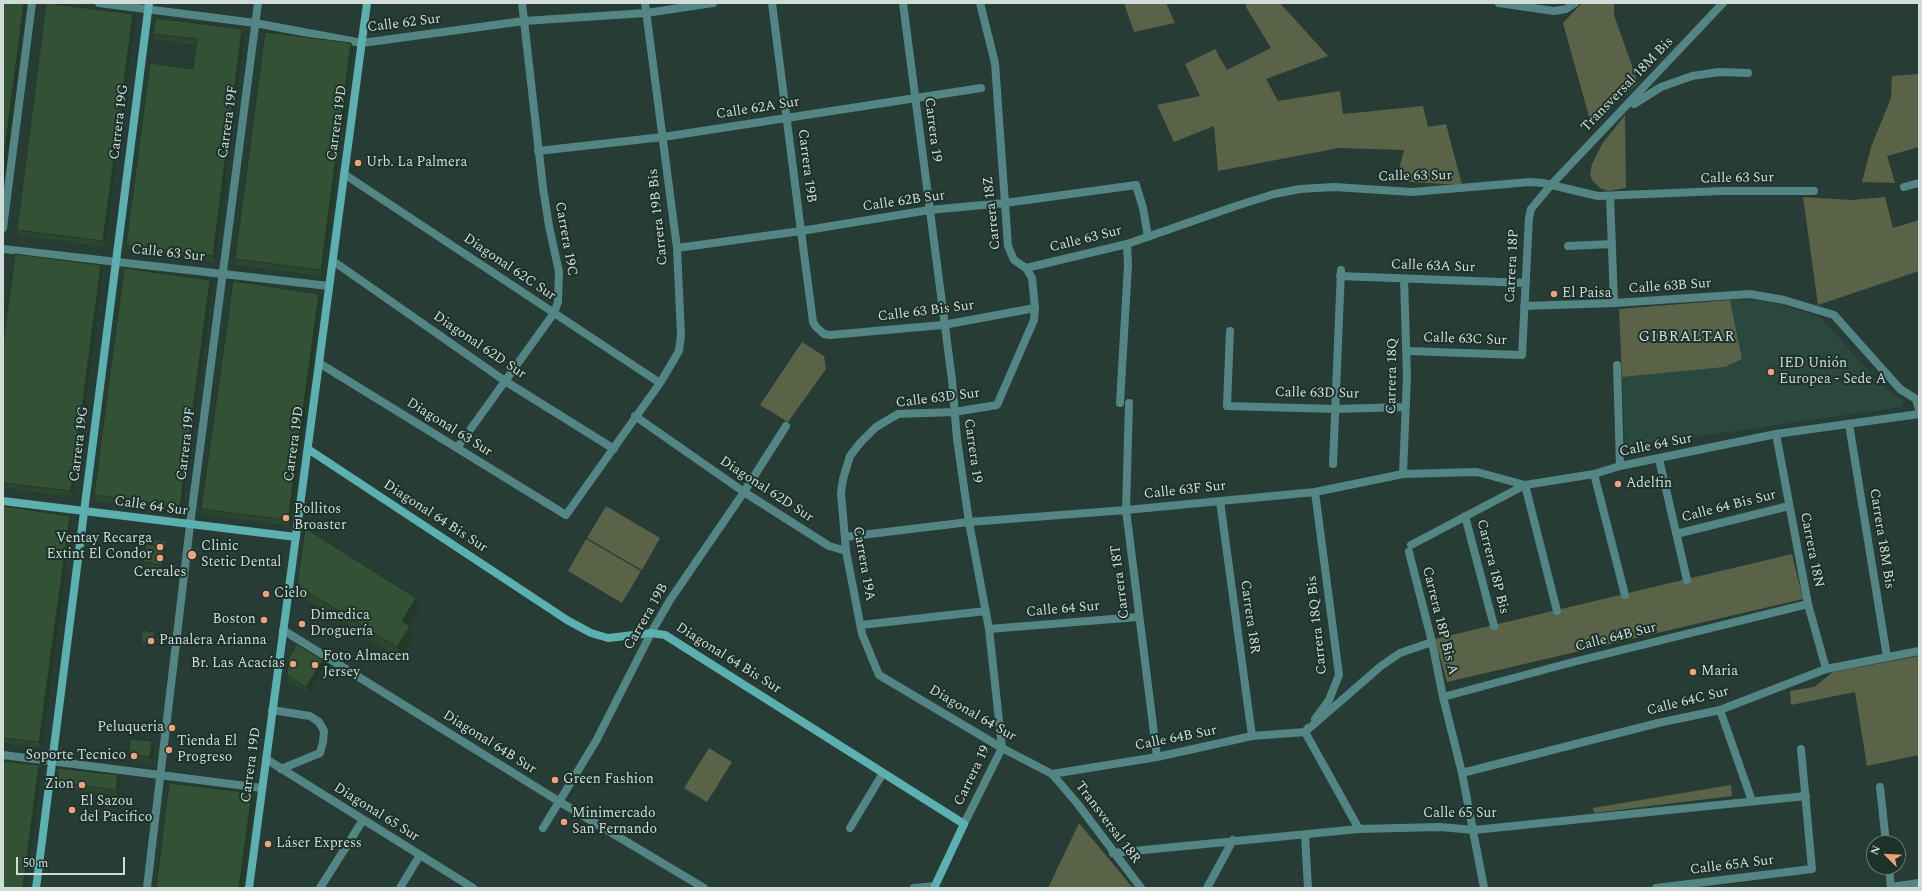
<!DOCTYPE html>
<meta charset="utf-8">
<style>
body{margin:0}
#map{position:relative;width:1922px;height:891px;overflow:hidden;background:#273c35;font-family:Spectral,serif}
canvas{display:block}
.frame{position:absolute;inset:0;border:4px solid #cfdcd7;pointer-events:none}
.north{position:absolute;left:1866px;top:835px;width:40px;height:40px;box-sizing:border-box;background:#1d322b;border:1px solid #647670;border-radius:50%;rotate:294deg;font-size:11px;font-weight:700;line-height:16px;text-align:center;color:#cfdcd7}
.north::after{content:'';display:block;margin:auto;width:14px;height:18px;background:#f1a17b;clip-path:polygon(50% 0,100% 100%,50% 72%,0 100%)}
.scale{position:absolute;left:16px;top:857px;width:109px;height:18px;box-sizing:border-box;border:2px solid #cfdcd7;border-top:0;padding-left:5px;font-size:12px;line-height:14px;white-space:nowrap;color:#cfdcd7;-webkit-text-stroke:3px #1d322b;paint-order:stroke}
</style>
<div id="map">
<canvas width="1922" height="891"></canvas>
<div class="frame"></div>
<div class="north">N</div>
<div class="scale">50 m</div>
</div>
<script>
const g = document.querySelector('canvas').getContext('2d');
g.lineJoin = 'round';
function fill(path, color) {
  g.fillStyle = color;
  g.fill(path, 'evenodd');
}
function poly(rows) {
  const path = new Path2D();
  for (const r of rows) {
    path.moveTo(r[0], r[1]);
    for (let i = 2; i < r.length; i += 2) path.lineTo(r[i], r[i + 1]);
  }
  return path;
}
function stroke(path, color, width, dash) {
  g.strokeStyle = color;
  g.lineWidth = width;
  g.lineCap = dash ? 'butt' : 'round';
  g.setLineDash(dash || []);
  g.stroke(path);
}
function drawText(font, color, halo, rows, align = 'center') {
  g.font = font + ' Spectral,serif';
  g.lineWidth = 4;
  g.setLineDash([]);
  g.textBaseline = 'middle';
  g.strokeStyle = halo;
  g.fillStyle = color;
  for (const [text, x, y, turn = 0] of rows) {
    g.save();
    g.translate(x, y);
    g.rotate((+turn || 0) * Math.PI / 180);
    g.textAlign = isNaN(turn) ? turn : align;
    if (halo) g.strokeText(text, 0, 0);
    g.fillText(text, 0, 0);
    g.restore();
  }
}
fill(poly([
 [1730,300,1757,300,1782,305,1819,317,1829,326,1876,380,1891,393,1904,401,1901,407,1625,447,1622,377,1725,367,1742,359]
]), '#2a483e');
fill(poly([
 [1124,3,1166,3,1175,23,1134,32],
 [1246,3,1280,3,1328,56,1266,79,1278,101,1340,91,1343,114,1423,106,1428,127,1446,124,1462,185,1396,181,1404,150,1339,148,1218,171,1214,126,1174,142,1157,105,1200,96,1185,64,1215,49,1227,70,1271,48,1246,7],
 [1582,3,1614,3,1614,15,1638,83,1591,124,1563,23],
 [1919,74,1919,147,1887,156,1895,183,1862,182,1871,147,1891,98,1892,76],
 [1625,115,1626,188,1608,191,1600,188,1592,180,1590,174,1592,164,1602,144],
 [1803,197,1851,200,1885,197,1893,228,1919,220,1919,271,1818,305],
 [1730,300,1742,359,1725,367,1622,377,1619,309],
 [802,342,824,356,826,369,788,422,760,405],
 [606,506,660,538,642,570,587,538],
 [586,539,641,571,622,603,568,571],
 [1792,554,1803,599,1447,682,1435,639],
 [1919,656,1919,755,1867,766,1855,692,1791,705,1790,691,1814,687,1833,672],
 [709,748,732,762,707,802,684,788],
 [1731,785,1732,796,1594,813,1593,808],
 [1079,823,1133,888,1048,888]
]), '#5a6247');
stroke(poly([
 [272,710,310,716,319,722,324,731,323,742,320,753,281,769],
 [914,888,935,886]
]), '#538584', 8);
stroke(poly([
 [99,3,255,23,362,43,524,21,646,13,713,3],
 [772,3,801,231,813,322,816,327,824,334,830,335,943,325,1035,308],
 [903,3,952,380,957,439,969,522,989,629,1002,748,964,824],
 [980,3,995,63,1008,246,1014,260,1026,268,1032,278,1035,308,1034,320,997,405,954,412,898,414,876,427,860,443,850,456,843,479,841,493,846,551,862,634,879,675,1002,748,1052,774,1077,803,1141,888],
 [1499,3,1554,11,1566,9,1575,3],
 [1634,104,1661,87,1692,76,1719,72,1748,73],
 [538,151,663,137,981,88],
 [344,174,660,383],
 [1904,187,1919,183],
 [1610,196,1614,303],
 [3,228,32,3],
 [1568,246,1612,244],
 [677,248,801,231,929,210,1005,203,1136,185,1143,208,1148,237],
 [3,249,329,286],
 [333,261,505,381,614,449],
 [1026,268,1127,244,1236,206,1274,194,1300,189,1334,187,1412,192,1530,182,1543,183,1598,196,1721,191,1814,191],
 [1340,276,1526,283],
 [1524,306,1614,303,1750,294,1784,300,1834,315,1900,389,1916,399,1919,409],
 [1230,331,1227,406,1335,409,1406,407],
 [1407,351,1522,355,1529,218,1531,209,1551,185,1723,3],
 [319,363,566,515,660,383,679,351,681,335,677,248,645,3],
 [1617,365,1620,466],
 [1120,403,1128,265,1127,244],
 [1129,403,1126,510,1157,757],
 [635,416,744,492,829,546,846,551],
 [1849,424,1887,657],
 [1776,434,1808,604,1826,669],
 [457,448,554,313,558,302,559,272,549,226,543,188,522,3],
 [1659,459,1687,580],
 [1333,464,1341,270],
 [1403,474,1407,376,1404,279],
 [1594,474,1625,595],
 [1315,492,1339,675,1329,700,1315,719],
 [1220,501,1252,736],
 [1465,516,1494,626],
 [1676,534,1789,506],
 [845,537,969,522,1126,510,1315,492,1403,474,1477,472,1525,485,1557,611],
 [1411,545,1525,485,1594,474,1620,466,1776,434,1919,414],
 [1409,552,1432,642,1443,697],
 [861,625,986,611],
 [989,629,1138,617],
 [283,630,560,802,704,888],
 [1720,710,1752,801],
 [1308,728,1305,732,1359,829],
 [3,755,262,788],
 [266,759,473,888],
 [1462,773,1658,723,1720,710,1826,669,1919,651],
 [1052,774,1157,757,1252,736,1305,732,1381,666,1400,653,1432,642],
 [1880,787,1886,843],
 [543,828,596,741,651,633,670,600,744,492,786,426],
 [850,828,883,773],
 [1305,835,1308,888],
 [1113,853,1359,829,1440,827,1474,830,1806,796],
 [1889,867,1891,888],
 [1891,887,1919,883],
 [147,888,190,525,258,3],
 [320,888,363,820],
 [400,888,420,855],
 [1207,888,1233,840],
 [1484,888,1462,773,1443,697,1573,662,1808,604],
 [1656,888,1812,869,1801,749]
]), '#538584', 8);
stroke(poly([
 [308,449,567,620,591,633,608,638,651,633,665,635,964,824,934,888],
 [3,501,296,537],
 [36,888,149,3],
 [249,888,367,3]
]), '#5cb0b0', 8);
fill(poly([
 [133,14,135,20,105,247,19,235,17,230],
 [242,29,244,35,215,262,129,250,126,245,193,69,196,45,156,39,153,34],
 [351,43,353,49,323,276,237,265,235,259],
 [103,271,73,497,3,488,3,343],
 [212,285,182,512,96,501,94,495],
 [321,299,290,526,203,514,201,509],
 [3,506,70,516,72,521,42,748,3,743],
 [168,544,164,571,145,568,143,562,151,545],
 [297,585,416,598,420,609,410,626,414,637,401,659,301,596],
 [155,632,156,635,154,646,142,644,141,642],
 [325,666,309,693,289,681,287,675],
 [154,747,152,763,131,760,129,754],
 [118,775,120,781,118,796,59,788,57,782]
]), '#2c462e');
fill(poly([
 [24,3,25,3,26,5,3,186,3,164],
 [1545,3,1549,3,1546,6],
 [133,14,135,20,105,247,103,241],
 [242,29,244,35,215,262,213,256],
 [351,43,353,49,323,276,321,270],
 [101,265,103,271,73,497,71,491],
 [210,280,212,285,182,512,180,507],
 [319,294,321,299,290,526,288,520],
 [70,516,72,521,42,748,39,742],
 [167,541,168,544,166,552,165,550],
 [164,547,166,552,164,571,162,565],
 [416,598,420,609,406,632,402,621],
 [410,626,414,637,401,659,397,647],
 [155,632,156,635,154,646,153,643],
 [323,660,325,666,309,693,306,687],
 [152,741,154,747,152,763,150,757],
 [39,765,41,771,26,888,23,888],
 [118,775,120,781,118,796,116,790],
 [252,793,254,798,242,888,239,888]
]), '#243925');
const building = poly([
 [3,3,24,3,3,164,3,3],
 [46,3,133,14,103,241,17,230,46,3],
 [156,18,242,29,213,256,126,245,150,63,193,69,194,60,197,39,153,34,156,18],
 [265,32,351,43,321,270,235,259,265,32],
 [15,254,101,265,71,491,3,483,3,343,15,254],
 [124,268,210,280,180,507,94,495,124,268],
 [233,281,319,294,288,520,201,509,233,281],
 [3,506,70,516,39,742,3,738,3,506],
 [305,528,416,598,402,621,410,626,397,647,297,585,305,528],
 [151,539,167,541,165,550,164,547,151,545,151,539],
 [146,544,164,547,162,565,143,562,146,544],
 [142,630,155,632,153,643,141,642,142,630],
 [297,644,323,660,306,687,287,675,288,659,297,644],
 [130,739,152,741,150,757,129,754,130,739],
 [3,761,39,765,23,888,3,888,3,761],
 [58,768,118,775,116,790,57,782,58,768],
 [169,783,252,793,239,888,156,888,169,783]
]);
fill(building, '#335135');
stroke(building, '#243925', 1);
for (const [x, y, r, color] of [
 [358,163,4,"#f1a17b"],
 [1554,294,4,"#f1a17b"],
 [1771,372,4,"#f1a17b"],
 [1618,484,4,"#f1a17b"],
 [286,518,4,"#f1a17b"],
 [160,547,4,"#f1a17b"],
 [192,555,5,"#f1a17b"],
 [160,558,4,"#f1a17b"],
 [266,594,4,"#f1a17b"],
 [264,620,4,"#f1a17b"],
 [302,624,4,"#f1a17b"],
 [151,641,4,"#f1a17b"],
 [293,664,4,"#f1a17b"],
 [315,665,4,"#f1a17b"],
 [1693,672,4,"#f1a17b"],
 [172,728,4,"#f1a17b"],
 [169,750,4,"#f1a17b"],
 [134,756,4,"#f1a17b"],
 [555,780,4,"#f1a17b"],
 [82,785,4,"#f1a17b"],
 [72,810,4,"#f1a17b"],
 [564,822,4,"#f1a17b"],
 [268,844,4,"#f1a17b"]
]) {
  const dot = new Path2D();
  dot.arc(x, y, r, 0, 2 * Math.PI);
  g.fillStyle = color;
  g.fill(dot);
  stroke(dot, '#1d322b', 1.5);
}
drawText('14px', '#cfdcd7', '#1d322b', [
 ["Calle 62 Sur",404,24,-7],
 ["Transversal 18M Bis",1628,85,-46],
 ["Calle 62A Sur",758,109,-9],
 ["Carrera 19G",120,122,-83],
 ["Carrera 19F",229,122,-82],
 ["Carrera 19D",338,123,-82],
 ["Carrera 19",932,130,83],
 ["Carrera 19B",806,166,83],
 ["Calle 63 Sur",1415,177,-1],
 ["Calle 63 Sur",1737,179,-1],
 ["Calle 62B Sur",904,202,-8],
 ["Carrera 18Z",993,213,-96],
 ["Carrera 19B Bis",659,217,-96],
 ["Carrera 19C",565,239,80],
 ["Calle 63 Sur",1086,240,-14],
 ["Calle 63 Sur",168,254,6],
 ["Carrera 18P",1513,266,-87],
 ["Calle 63A Sur",1433,267,2],
 ["Diagonal 62C Sur",509,268,34],
 ["Calle 63B Sur",1670,287,-4],
 ["Calle 63 Bis Sur",926,312,-7],
 ["Calle 63C Sur",1465,340,2],
 ["Diagonal 62D Sur",479,346,34],
 ["Carrera 18Q",1393,376,-89],
 ["Calle 63D Sur",1317,394,1],
 ["Calle 63D Sur",938,399,-7],
 ["Diagonal 63 Sur",449,428,32],
 ["Carrera 19G",80,444,-83],
 ["Carrera 19F",187,444,-83],
 ["Carrera 19D",295,444,-82],
 ["Calle 64 Sur",1656,446,-11],
 ["Carrera 19",972,451,82],
 ["Diagonal 62D Sur",766,490,33],
 ["Calle 63F Sur",1185,491,-6],
 ["Calle 64 Sur",151,507,8],
 ["Calle 64 Bis Sur",1729,507,-14],
 ["Diagonal 64 Bis Sur",435,517,33],
 ["Carrera 18M Bis",1881,539,81],
 ["Carrera 18N",1811,550,79],
 ["Carrera 19A",863,564,80],
 ["Carrera 18P Bis",1492,567,76],
 ["Carrera 18T",1121,582,-97],
 ["Calle 64 Sur",1063,610,-5],
 ["Carrera 19B",647,617,-60],
 ["Carrera 18R",1249,617,82],
 ["Carrera 18P Bis A",1439,621,76],
 ["Carrera 18Q Bis",1318,625,-96],
 ["Calle 64B Sur",1616,638,-14],
 ["Diagonal 64 Bis Sur",728,659,32],
 ["Calle 64C Sur",1688,702,-14],
 ["Diagonal 64 Sur",972,714,30],
 ["Calle 64B Sur",1176,739,-11],
 ["Diagonal 64B Sur",489,743,32],
 ["Carrera 19D",252,765,-82],
 ["Carrera 19",973,776,-64],
 ["Diagonal 65 Sur",376,813,32],
 ["Calle 65 Sur",1460,814],
 ["Transversal 18R",1107,823,53],
 ["Calle 65A Sur",1732,866,-7]
]);
drawText('14px', '#cfdcd7', '#1d322b', [
 ["Urb. La Palmera",366,163],
 ["El Paisa",1562,294],
 ["IED Unión",1779,364],
 ["Europea - Sede A",1779,380],
 ["Adelfin",1626,484],
 ["Pollitos",294,510],
 ["Broaster",294,526],
 ["Ventay Recarga",152,539,"right"],
 ["Extint El Condor",152,555,"right"],
 ["Clinic",201,547],
 ["Stetic Dental",201,563],
 ["Cereales",160,573,"center"],
 ["Cielo",274,594],
 ["Dimedica",310,616],
 ["Droguería",310,632],
 ["Boston",256,620,"right"],
 ["Panalera Arianna",159,641],
 ["Foto Almacen",323,657],
 ["Jersey",323,673],
 ["Br. Las Acacías",285,664,"right"],
 ["Maria",1701,672],
 ["Peluqueria",164,728,"right"],
 ["Tienda El",177,742],
 ["Progreso",177,758],
 ["Soporte Tecnico",126,756,"right"],
 ["Green Fashion",563,780],
 ["Zion",74,785,"right"],
 ["El Sazou",80,802],
 ["del Pacifico",80,818],
 ["Minimercado",572,814],
 ["San Fernando",572,830],
 ["Láser Express",276,844]
], 'left');
g.letterSpacing = '1px';
drawText('15px', '#cfdcd7', '#1d322b', [
 ["GIBRALTAR",1687,338]
]);
g.letterSpacing = '0px';
</script>
